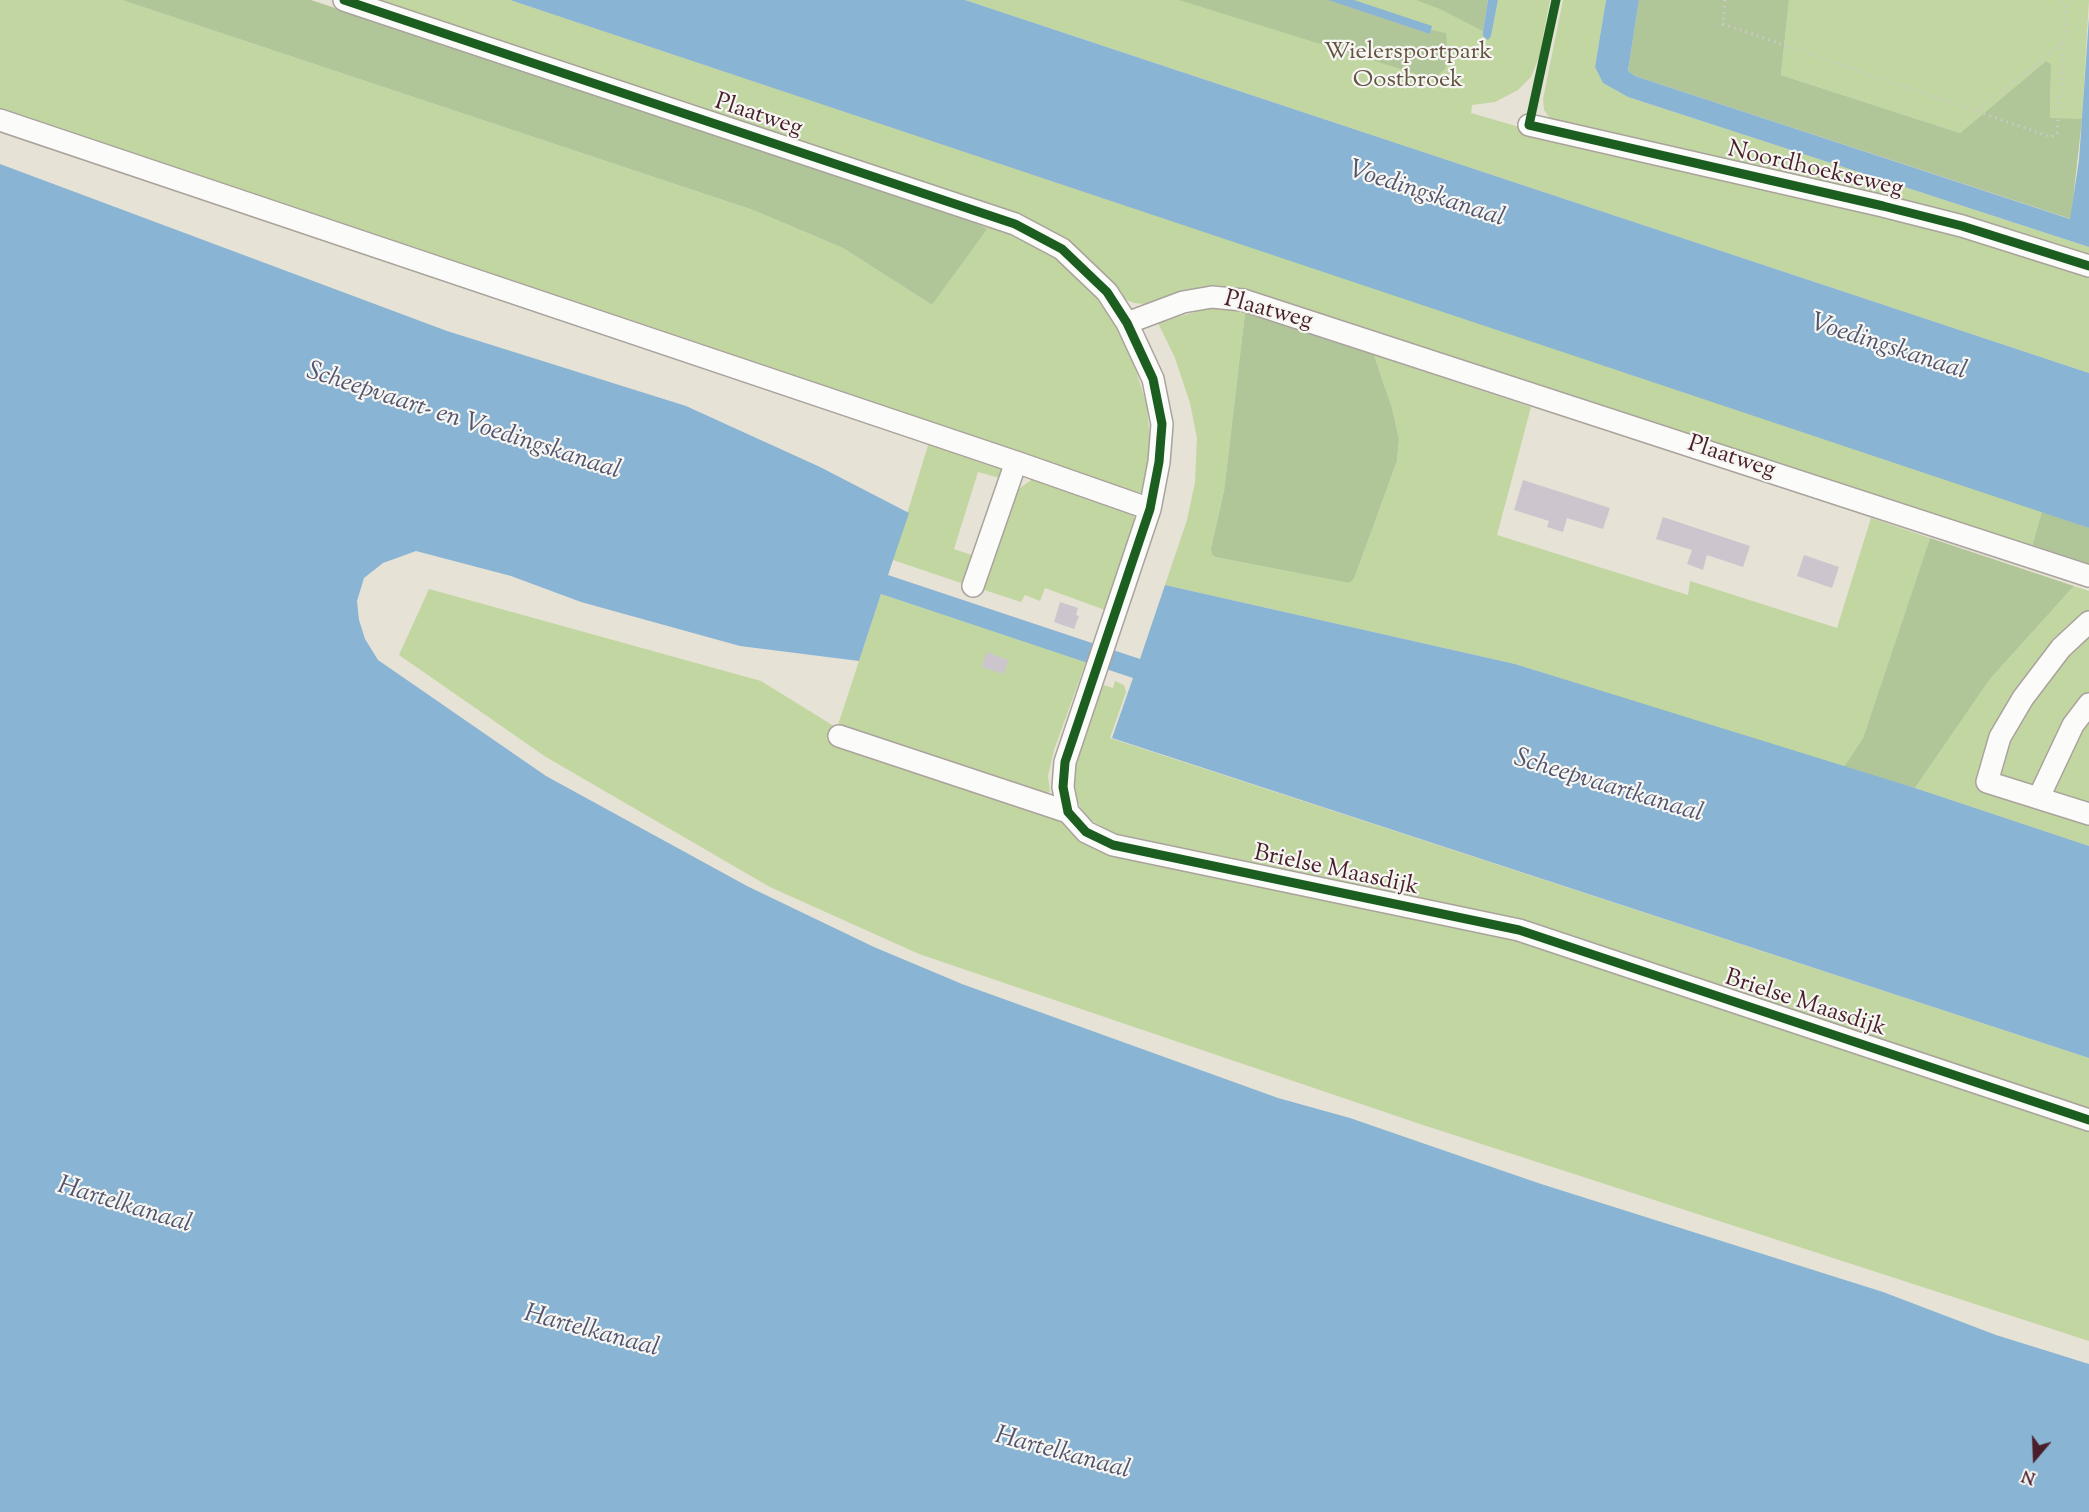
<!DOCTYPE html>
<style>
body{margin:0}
#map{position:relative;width:2089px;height:1512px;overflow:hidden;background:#e6e2d5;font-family:"Sorts Mill Goudy",serif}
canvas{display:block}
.north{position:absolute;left:2005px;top:1428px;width:60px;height:60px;-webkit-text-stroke:4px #f6f6f2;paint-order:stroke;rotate:199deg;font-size:16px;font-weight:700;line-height:24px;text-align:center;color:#4a1f2b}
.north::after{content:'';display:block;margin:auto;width:21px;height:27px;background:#4a1f2b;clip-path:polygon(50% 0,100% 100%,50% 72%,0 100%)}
</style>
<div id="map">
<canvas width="2089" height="1512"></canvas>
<div class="north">N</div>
</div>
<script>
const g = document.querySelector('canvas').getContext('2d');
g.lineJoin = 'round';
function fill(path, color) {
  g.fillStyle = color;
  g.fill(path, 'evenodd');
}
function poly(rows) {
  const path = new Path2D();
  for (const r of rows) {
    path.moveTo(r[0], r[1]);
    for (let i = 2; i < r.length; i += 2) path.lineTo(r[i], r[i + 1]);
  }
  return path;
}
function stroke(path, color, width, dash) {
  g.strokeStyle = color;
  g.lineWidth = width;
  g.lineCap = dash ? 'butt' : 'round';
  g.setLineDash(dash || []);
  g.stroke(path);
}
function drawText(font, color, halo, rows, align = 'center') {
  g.font = font + ' "Sorts Mill Goudy",serif';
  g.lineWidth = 4.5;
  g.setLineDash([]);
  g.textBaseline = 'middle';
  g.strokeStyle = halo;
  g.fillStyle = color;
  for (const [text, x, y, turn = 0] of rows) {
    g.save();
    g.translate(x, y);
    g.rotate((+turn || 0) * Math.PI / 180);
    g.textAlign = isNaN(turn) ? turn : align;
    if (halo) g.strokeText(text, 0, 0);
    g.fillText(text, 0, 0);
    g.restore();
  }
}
fill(poly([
 [0,0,122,0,753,210,843,248,932,305,986,229,960,216,1019,236,1054,256,1079,277,1109,313,1134,364,1147,406,1151,453,1145,491,1134,494,0,115],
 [367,0,510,0,2042,511,2031,550,1246,291,1217,285,1145,304,1134,303,1122,298,1088,260],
 [965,0,1454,0,1483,31,1483,36,1491,36,1498,0,1550,0,1539,57,1531,77,1518,90,1495,102,1472,105,1471,113,1540,133,1849,204,2089,272,2089,373],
 [1563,0,1606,0,1595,67,1603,83,1628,97,2089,247,2089,260,1552,121,1544,110,1543,99],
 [1789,0,2089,0,2082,119,2050,119,2051,64,2046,61,1960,133,1781,75],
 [1215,306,1245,313,1224,491,1211,548,1215,557,1349,583,1354,579,1397,461,1399,439,1392,408,1374,355,1531,407,1497,535,1688,595,1690,581,1837,628,1871,518,1930,538,1863,738,1843,768,1515,664,1165,585,1187,520,1195,482,1197,438,1190,403,1175,358,1158,323],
 [929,442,1006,466,1003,479,978,472,954,549,977,557,967,585,893,560],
 [1037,476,1131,510,1135,520,1105,610,1045,588,1040,601,1025,595,1021,602,978,588,1010,495],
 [2074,586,2089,591,2089,846,1915,788,1990,679],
 [429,589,761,681,837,728,881,594,1086,662,1054,750,1048,776,1050,791,1043,799,837,728,826,739,1065,818,1083,837,1455,921,2089,1129,2089,1341,1423,1125,919,954,770,887,546,757,399,655],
 [1115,681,1124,685,1126,692,1110,738,2089,1058,2089,1111,1519,921,1409,895,1113,833,1084,816,1074,792,1071,767,1097,683,1113,688]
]), '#c2d6a1');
fill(poly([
 [122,0,311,0,867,184,960,216,987,229,932,305,843,248,753,210],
 [1179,0,1328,0,1430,34,1431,30,1446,33,1448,54,1445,69,1433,79],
 [1416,0,1488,0,1483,31,1440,9],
 [1639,0,1789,0,1781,75,1960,133,2046,61,2051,64,2050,118,2082,119,2071,219,1635,76,1628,71],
 [1245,313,1374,355,1392,408,1399,439,1397,461,1354,579,1349,583,1215,557,1212,554,1211,548,1224,491],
 [2042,511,2089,528,2089,570,2031,550],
 [1930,538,2074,586,1990,679,1915,788,1843,768,1863,738]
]), '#b0c699');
fill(poly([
 [510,0,965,0,2089,373,2089,528],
 [1328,0,1354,0,1432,26,1430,34],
 [1488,0,1498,0,1491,36,1488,40,1483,36,1483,31],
 [1606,0,1639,0,1628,71,1635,76,2070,219,2079,160,2089,17,2089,247,1628,97,1603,83,1595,67],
 [0,164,447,331,686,406,820,467,909,513,888,575,1140,659,1165,585,1515,664,1915,788,2089,846,2089,1058,1112,738,1133,678,881,594,859,661,740,646,581,602,511,576,416,551,383,563,364,578,357,601,359,620,365,639,378,660,546,776,747,886,874,947,962,984,1278,1098,1350,1118,1538,1183,1883,1292,1996,1335,2089,1364,2089,1512,0,1512]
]), '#89b4d4');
fill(poly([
 [1523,480,1610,508,1603,529,1567,518,1563,532,1547,527,1549,521,1514,510],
 [1663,517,1750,546,1743,567,1707,555,1703,570,1687,564,1692,550,1656,539],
 [1804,555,1839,567,1832,588,1797,576],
 [1060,602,1078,608,1076,615,1079,616,1074,629,1054,622],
 [987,652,1008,660,1004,674,982,667]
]), '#ccc5cd');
const minor = poly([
 [344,0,1015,224,1062,249,1107,292,1127,323,1153,379,1162,424,1159,462,1150,509,1065,762,1063,787,1068,812,1086,832,1113,845,1519,930,2089,1120],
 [0,120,1016,462],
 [1529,125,1883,206,1962,226,2089,266],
 [1127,323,1183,302,1212,297,1243,300,2089,576],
 [973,586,1016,462,1150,509],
 [2089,622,2061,648,2023,698,2000,737,1987,782,2089,814],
 [839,736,1068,812],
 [2039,797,2073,725,2089,704]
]);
stroke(minor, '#aaa29c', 24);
stroke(poly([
 [1725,0,1723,24,2051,137,2057,133,2064,42,2066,6,2059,0],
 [1977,111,2064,42]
]), '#cdc9c7', 3, [1.5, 4.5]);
stroke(minor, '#fbfbf9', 21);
stroke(poly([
 [344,0,1015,224,1062,249,1107,292,1127,323,1153,379,1162,424,1159,462,1150,509,1065,762,1063,787,1068,812,1086,832,1113,845,1519,930,2089,1120],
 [1556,0,1529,125,1883,206,1962,226,2089,266]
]), '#1b5e20', 9);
drawText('24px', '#655342', '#f6f6f2', [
 ["Wielersportpark",1408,54],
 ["Oostbroek",1408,82]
]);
drawText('24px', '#4a1f2b', '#f6f6f2', [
 ["Plaatweg",758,117,18],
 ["Noordhoekseweg",1815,171,13],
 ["Plaatweg",1268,312,15],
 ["Plaatweg",1731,459,18],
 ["Brielse Maasdijk",1336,872,12],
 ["Brielse Maasdijk",1805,1005,18]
]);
drawText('italic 26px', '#53536f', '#f6f6f2', [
 ["Voedingskanaal",1426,196,18],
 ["Voedingskanaal",1888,349,18],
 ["Scheepvaart- en Voedingskanaal",463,423,18],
 ["Scheepvaartkanaal",1608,788,17],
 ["Hartelkanaal",124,1207,17],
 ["Hartelkanaal",591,1333,15],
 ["Hartelkanaal",1062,1455,15]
]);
</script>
